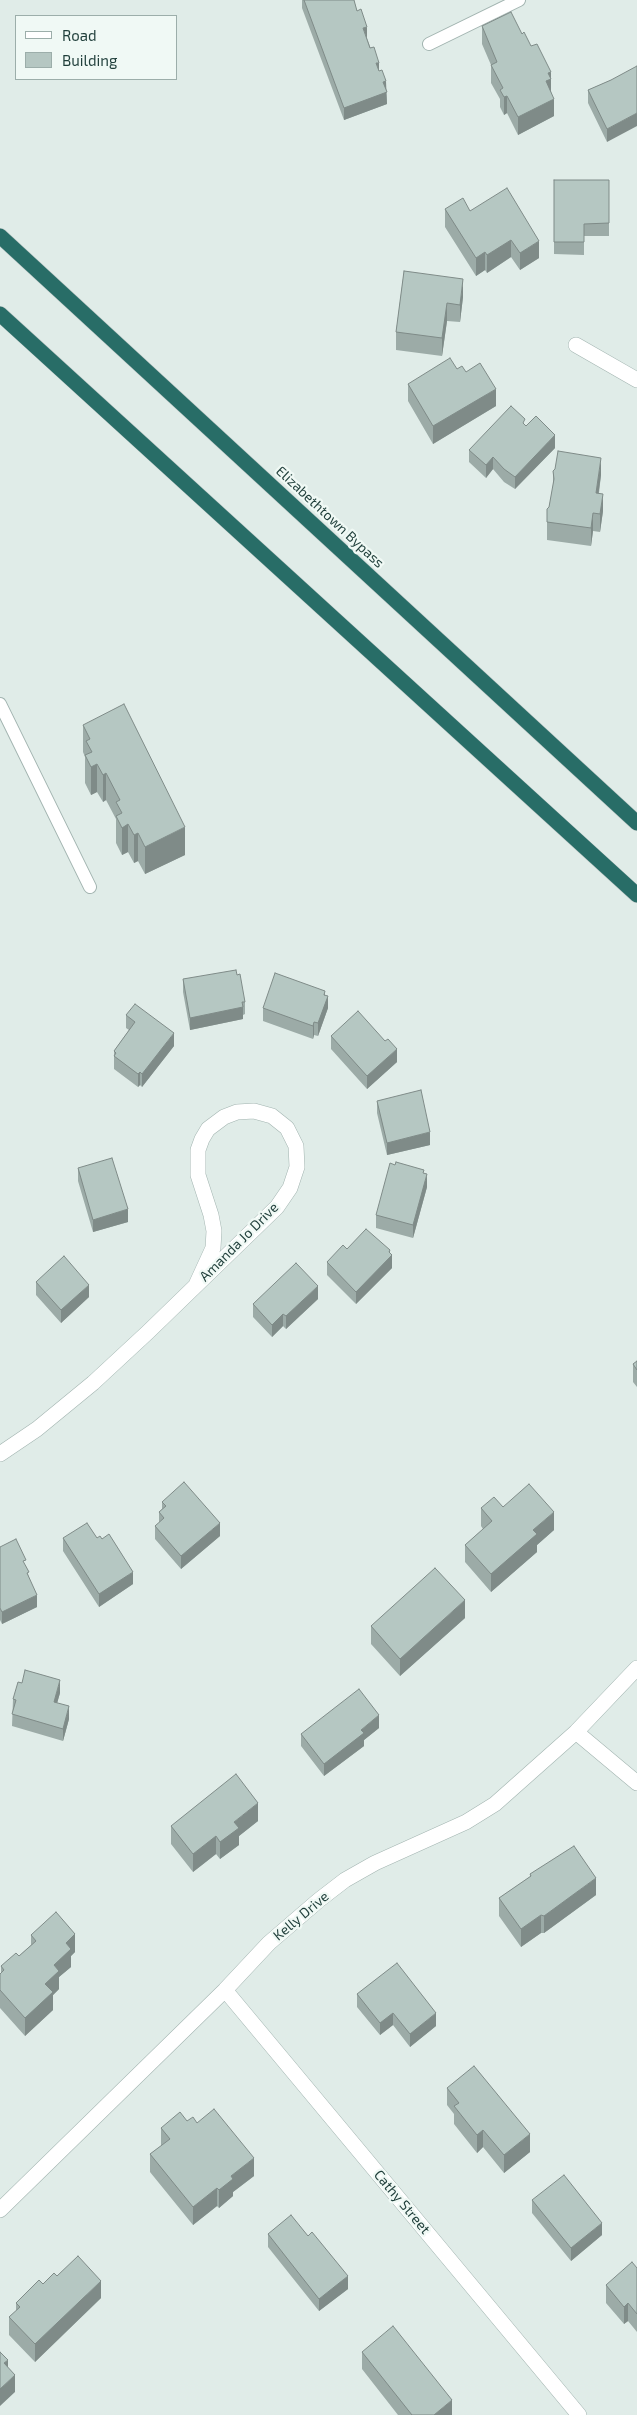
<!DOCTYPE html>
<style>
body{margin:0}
#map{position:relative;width:637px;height:2415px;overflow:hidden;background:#e0ece8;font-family:"Exo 2",sans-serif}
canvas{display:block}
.legend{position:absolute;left:15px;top:15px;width:162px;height:65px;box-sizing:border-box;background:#f0f9f5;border:1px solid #9caeaa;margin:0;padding:6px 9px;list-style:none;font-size:15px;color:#1f3e3a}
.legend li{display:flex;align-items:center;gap:10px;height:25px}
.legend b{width:25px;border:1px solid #9caeaa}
</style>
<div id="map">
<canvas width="637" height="2415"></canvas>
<ul class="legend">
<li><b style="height:6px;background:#fff"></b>Road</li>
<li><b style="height:14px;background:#b5c7c2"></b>Building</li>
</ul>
</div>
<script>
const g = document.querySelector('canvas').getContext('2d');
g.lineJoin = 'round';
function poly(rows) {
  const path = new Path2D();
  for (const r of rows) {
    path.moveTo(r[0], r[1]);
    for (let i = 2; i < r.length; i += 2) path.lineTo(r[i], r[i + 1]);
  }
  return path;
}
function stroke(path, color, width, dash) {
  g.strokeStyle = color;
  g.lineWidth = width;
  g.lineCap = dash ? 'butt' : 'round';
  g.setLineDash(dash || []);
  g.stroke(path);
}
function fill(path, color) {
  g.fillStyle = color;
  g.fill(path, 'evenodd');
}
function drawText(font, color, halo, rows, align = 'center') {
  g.font = font + ' "Exo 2",sans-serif';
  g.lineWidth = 4.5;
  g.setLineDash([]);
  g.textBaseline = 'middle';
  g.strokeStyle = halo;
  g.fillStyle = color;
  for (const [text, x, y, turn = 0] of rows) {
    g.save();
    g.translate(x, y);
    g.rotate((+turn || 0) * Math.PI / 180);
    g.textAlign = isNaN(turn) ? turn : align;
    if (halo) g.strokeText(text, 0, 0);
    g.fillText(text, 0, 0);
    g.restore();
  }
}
const lane = poly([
 [429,44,519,0],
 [0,704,90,887]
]);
const street = poly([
 [576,345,637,380],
 [0,1454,37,1429,93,1383,148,1332,277,1207,290,1188,297,1167,296,1146,287,1128,272,1116,254,1111,237,1112,224,1117,208,1129,202,1139,198,1150,198,1175,211,1215,214,1231,213,1248,196,1285],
 [576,1732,637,1783],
 [225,1990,579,2415],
 [0,2210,225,1990,269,1943,319,1900,345,1880,375,1863,466,1822,495,1804,576,1732,637,1668]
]);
const highway = poly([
 [0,236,637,823],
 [0,314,637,895]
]);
stroke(lane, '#a2b4b0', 14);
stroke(street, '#a2b4b0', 16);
stroke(highway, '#c0c9c8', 16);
stroke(lane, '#fff', 12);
stroke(street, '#fff', 15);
stroke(highway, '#286d67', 15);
fill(poly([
 [302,0,354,0,357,11,386,90,387,104,344,120,302,8],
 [482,26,522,34,551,78,551,91,554,116,518,135,507,113,504,115,500,107,500,99,491,83,491,65,482,44],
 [611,80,607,142,588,103,588,90],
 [554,180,609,180,609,236,584,236,584,255,554,254],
 [445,209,470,211,539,258,520,270,511,257,487,273,485,270,476,276,445,227],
 [404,271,463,297,460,322,447,321,442,356,396,350,396,332],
 [457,369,466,372,496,406,433,444,408,401,408,384],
 [525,425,555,448,515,489,504,482,493,469,486,478,469,462,469,450],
 [553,471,601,475,599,493,603,511,600,532,593,531,591,546,547,540,547,509,549,507,553,486],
 [83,725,185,855,145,874,138,861,134,863,128,852,122,855,116,843,116,819,106,800,103,802,97,792,91,795,85,783,85,757,83,752],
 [237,975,245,1002,245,1014,243,1015,243,1019,190,1030,183,992,183,979],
 [325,995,328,1008,318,1036,314,1035,313,1039,263,1021,263,1008],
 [126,1015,174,1046,142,1087,140,1085,138,1087,114,1069,114,1051,129,1030,126,1028],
 [331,1036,397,1062,367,1089,331,1049],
 [377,1101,430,1145,387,1155,377,1113],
 [78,1168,128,1222,93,1232,78,1181],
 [424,1174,427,1187,413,1238,376,1228,376,1215],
 [347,1249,390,1253,392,1268,356,1304,327,1275,327,1262],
 [36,1282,89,1297,61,1323,36,1295],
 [318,1299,286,1329,283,1326,272,1337,253,1317,253,1304],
 [637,1361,637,1387,633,1382,633,1364],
 [162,1502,220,1536,181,1569,155,1539,155,1526,159,1523,159,1512,162,1509],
 [503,1507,554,1530,537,1545,537,1552,491,1592,465,1562,465,1545,483,1529,481,1526,481,1508],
 [63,1538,97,1538,102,1539,133,1584,99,1607,63,1551],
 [0,1547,26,1567,37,1607,2,1624,0,1620],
 [465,1618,400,1676,371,1644,371,1626],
 [60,1693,57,1703,69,1719,63,1741,12,1726,13,1699],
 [379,1728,364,1740,364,1746,324,1776,301,1746,301,1734],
 [258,1821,239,1836,239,1845,220,1859,216,1854,193,1872,171,1844,171,1826],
 [530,1874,596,1895,544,1933,541,1933,521,1947,499,1916,499,1898,530,1877],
 [31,1935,75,1952,71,1956,71,1967,59,1977,59,1989,53,1995,53,2010,25,2036,0,2008,0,1974,1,1973,1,1966,19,1956,31,1945],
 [357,1994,436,2026,410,2047,393,2025,380,2035,357,2007],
 [447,2088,530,2152,504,2173,483,2147,477,2153,454,2124,454,2114,447,2105],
 [187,2121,197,2123,254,2176,233,2192,233,2196,219,2208,217,2206,193,2225,150,2172,150,2154,161,2146,161,2128],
 [532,2200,602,2235,571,2261,532,2213],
 [268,2234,308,2236,348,2289,319,2311,268,2247],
 [637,2268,637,2332,628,2321,624,2324,606,2303,606,2285],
 [43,2284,101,2298,35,2362,9,2335,9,2317,16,2311,16,2303],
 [362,2352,452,2415,398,2415,362,2369]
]), '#9caba7');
fill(poly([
 [367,27,367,39,363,28],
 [376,63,379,63,379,75],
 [551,72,551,96,546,81,548,73],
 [386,81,387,104,344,120,344,108,383,82],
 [507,96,507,113,504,115,504,97],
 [554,99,554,116,518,135,518,117],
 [637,113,637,126,607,142,607,129],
 [511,240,511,257,487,273,487,255],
 [539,241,539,258,520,270,520,253],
 [485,252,485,270,476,276,476,258],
 [463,279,463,297,460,322,460,305],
 [447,303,447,321,442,356,442,338],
 [496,389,496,406,433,444,433,426],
 [555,435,555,448,515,489,515,477],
 [493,457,493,469,486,478,486,465],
 [601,458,601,475,596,511,596,493],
 [603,494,603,511,600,532,600,514],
 [593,513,593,531,591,546,591,528],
 [97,764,97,792,91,795,91,767],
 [106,773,106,800,103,802,103,775],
 [128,824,128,852,122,855,122,828],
 [185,827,185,855,145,874,145,847],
 [138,833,138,861,134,863,134,835],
 [325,991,325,1002,328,996,328,1008,318,1036,318,1023],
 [243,1007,243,1019,190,1030,190,1018],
 [314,1022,314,1035,313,1039,313,1026],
 [174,1033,174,1046,142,1087,142,1074],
 [397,1049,397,1062,367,1089,367,1076],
 [140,1072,140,1085,138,1087,138,1074],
 [430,1132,430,1145,387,1155,387,1143],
 [427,1174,427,1187,413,1238,413,1225],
 [128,1209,128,1222,93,1232,93,1220],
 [390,1250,390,1257,392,1255,392,1268,356,1304,356,1292],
 [89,1285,89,1297,61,1323,61,1310],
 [318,1286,318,1299,286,1329,286,1316],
 [283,1314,283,1326,272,1337,272,1325],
 [554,1512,554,1530,537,1545,537,1552,491,1592,491,1574,533,1530],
 [220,1523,220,1536,181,1569,181,1556],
 [133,1572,133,1584,99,1607,99,1594],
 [37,1595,37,1607,2,1624,2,1612],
 [465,1600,465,1618,400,1676,400,1659],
 [60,1680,60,1693,54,1714,54,1702],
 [69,1706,69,1719,63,1741,63,1729],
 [379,1715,379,1728,364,1740,364,1746,324,1776,324,1764,361,1730],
 [258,1803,258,1821,239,1836,239,1845,220,1859,220,1842,234,1822],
 [216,1836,216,1854,193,1872,193,1854],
 [596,1878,596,1895,544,1933,544,1916],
 [541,1915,541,1933,521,1947,521,1929],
 [75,1934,75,1952,71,1956,71,1967,59,1977,59,1989,53,1995,53,2010,25,2036,25,2018,45,1984,54,1965,66,1943],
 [393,2013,393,2025,380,2035,380,2023],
 [436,2013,436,2026,410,2047,410,2034],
 [483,2130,483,2147,477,2153,477,2135],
 [530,2134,530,2152,504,2173,504,2155],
 [254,2158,254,2176,233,2192,233,2196,219,2208,219,2190,231,2176],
 [217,2188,217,2206,193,2225,193,2207],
 [602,2223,602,2235,571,2261,571,2248],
 [348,2276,348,2289,319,2311,319,2299],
 [101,2281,101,2298,35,2362,35,2344],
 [628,2303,628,2321,624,2324,624,2307],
 [8,2360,8,2378,4,2363],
 [15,2375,15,2392,0,2406,0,2389],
 [452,2400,452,2415,434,2415]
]), '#7f8b88');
const building = poly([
 [304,0,354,0,357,11,361,9,367,27,363,28,370,48,374,47,379,63,376,63,379,71,382,70,386,81,383,82,387,92,344,108,304,0],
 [511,12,522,34,524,32,531,46,537,44,551,72,548,73,551,79,546,81,554,99,518,117,507,96,504,97,500,90,503,88,491,65,497,62,482,26,511,12],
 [637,66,637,113,607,129,588,90,611,80,637,66],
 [554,180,609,180,609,223,584,224,584,242,554,242,554,180],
 [507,188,539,241,520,253,511,240,487,255,485,252,476,258,445,209,463,198,470,211,507,188],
 [404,271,463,279,460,305,447,303,442,338,396,332,404,271],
 [450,358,457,369,462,366,466,372,480,363,496,389,433,426,408,384,450,358],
 [511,406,525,419,523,423,526,426,536,416,555,435,515,477,504,469,493,457,486,465,469,450,511,406],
 [558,451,601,458,596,493,603,494,600,514,593,513,591,528,547,522,547,509,549,507,554,479,553,471,555,469,558,451],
 [124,704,185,827,145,847,138,833,134,835,128,824,122,828,116,816,122,813,116,802,120,800,106,773,103,775,97,764,91,767,85,755,92,752,86,741,90,739,83,725,124,704],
 [236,970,237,975,240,974,245,1002,242,1002,243,1007,190,1018,183,979,236,970],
 [275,973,325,991,324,995,328,996,318,1023,314,1022,313,1026,263,1008,275,973],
 [135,1004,174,1033,142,1074,140,1072,138,1074,114,1056,116,1053,114,1051,135,1022,126,1015,135,1004],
 [358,1011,385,1041,388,1039,397,1049,367,1076,331,1036,358,1011],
 [421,1090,430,1132,387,1143,377,1101,421,1090],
 [112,1158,128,1209,93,1220,78,1168,112,1158],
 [396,1162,424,1170,423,1173,427,1174,413,1225,376,1215,390,1163,395,1165,396,1162],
 [366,1229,390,1250,389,1252,392,1255,356,1292,327,1262,343,1245,347,1249,366,1229],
 [64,1256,89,1285,61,1310,36,1282,64,1256],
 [296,1263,318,1286,286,1316,283,1314,272,1325,253,1304,296,1263],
 [637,1361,637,1370,633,1364,637,1361],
 [184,1482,220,1523,181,1556,155,1526,164,1518,159,1512,166,1506,162,1502,184,1482],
 [529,1484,554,1512,533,1530,537,1534,491,1574,465,1545,492,1521,481,1508,494,1497,503,1507,529,1484],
 [87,1523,97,1538,100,1536,102,1539,109,1534,133,1572,99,1594,63,1538,87,1523],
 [16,1539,26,1560,23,1561,29,1572,27,1573,37,1595,2,1612,0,1608,0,1547,16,1539],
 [435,1568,465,1600,400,1659,371,1626,435,1568],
 [25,1670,60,1680,54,1702,69,1706,63,1729,12,1714,16,1700,13,1699,18,1682,22,1683,25,1670],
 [359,1689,379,1715,361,1730,364,1733,324,1764,301,1734,359,1689],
 [236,1774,258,1803,234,1822,239,1828,220,1842,216,1836,193,1854,171,1826,236,1774],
 [574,1846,596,1878,544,1916,541,1915,521,1929,499,1898,531,1876,530,1874,574,1846],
 [56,1912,75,1934,66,1943,71,1949,54,1965,59,1971,45,1984,53,1992,25,2018,0,1990,0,1974,4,1970,1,1966,16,1953,19,1956,36,1941,31,1935,56,1912],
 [397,1963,436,2013,410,2034,393,2013,380,2023,357,1994,397,1963],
 [474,2066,530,2134,504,2155,483,2130,477,2135,454,2106,459,2103,447,2088,474,2066],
 [214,2109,254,2158,231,2176,233,2179,219,2190,217,2188,193,2207,150,2154,170,2139,161,2128,180,2112,187,2121,193,2117,197,2123,214,2109],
 [564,2175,602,2223,571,2248,532,2200,564,2175],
 [291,2215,308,2236,312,2232,348,2276,319,2299,268,2234,291,2215],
 [78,2256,101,2281,35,2344,9,2317,20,2307,16,2303,39,2280,43,2284,54,2273,57,2276,78,2256],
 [632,2262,637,2268,637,2314,628,2303,624,2307,606,2285,632,2262],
 [393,2326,452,2400,434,2415,412,2415,362,2352,393,2326],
 [0,2352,8,2360,4,2363,15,2375,0,2389,0,2352]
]);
fill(building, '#b5c7c2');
stroke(building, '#7f8b88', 1);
drawText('14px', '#1f3e3a', '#f0f9f5', [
 ["Elizabethtown Bypass",330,517,43],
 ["Amanda Jo Drive",239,1242,-45],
 ["Kelly Drive",301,1916,-40],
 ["Cathy Street",402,2202,50]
]);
</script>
